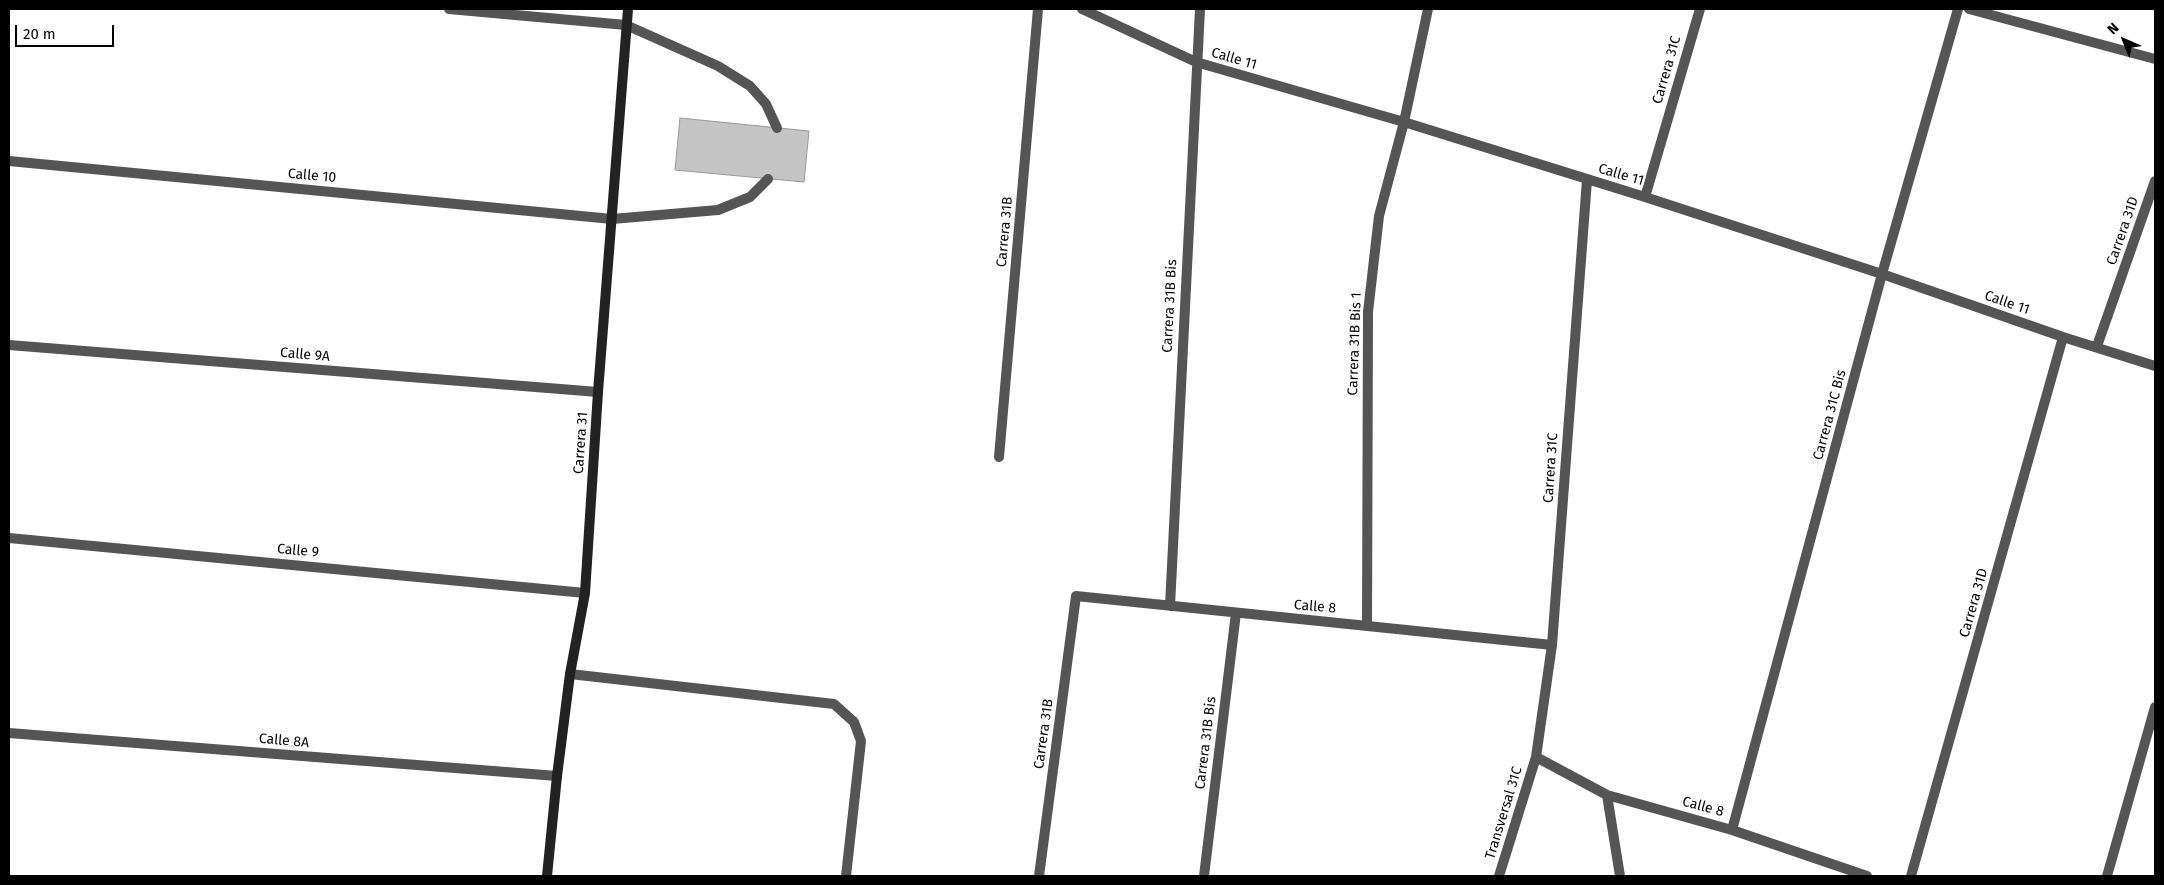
<!DOCTYPE html>
<style>
body{margin:0}
#map{position:relative;width:2164px;height:885px;overflow:hidden;background:#fff;font-family:"Fira Sans",sans-serif}
canvas{display:block}
.frame{position:absolute;inset:0;border:10px solid #000;pointer-events:none}
.north{position:absolute;left:2099px;top:15px;width:50px;height:50px;-webkit-text-stroke:4px #fff;paint-order:stroke;rotate:316deg;font-size:14px;font-weight:700;line-height:20px;text-align:center;color:#000}
.north::after{content:'';display:block;margin:auto;width:18px;height:22px;background:#000;clip-path:polygon(50% 0,100% 100%,50% 72%,0 100%)}
.scale{position:absolute;left:15px;top:25px;width:99px;height:22px;box-sizing:border-box;border:2px solid #000;border-top:0;padding-left:6px;font-size:15px;line-height:18px;white-space:nowrap;color:#000;-webkit-text-stroke:4px #fff;paint-order:stroke}
</style>
<div id="map">
<canvas width="2164" height="885"></canvas>
<div class="frame"></div>
<div class="north">N</div>
<div class="scale">20 m</div>
</div>
<script>
const g = document.querySelector('canvas').getContext('2d');
g.lineJoin = 'round';
function fill(path, color) {
  g.fillStyle = color;
  g.fill(path, 'evenodd');
}
function poly(rows) {
  const path = new Path2D();
  for (const r of rows) {
    path.moveTo(r[0], r[1]);
    for (let i = 2; i < r.length; i += 2) path.lineTo(r[i], r[i + 1]);
  }
  return path;
}
function stroke(path, color, width, dash) {
  g.strokeStyle = color;
  g.lineWidth = width;
  g.lineCap = dash ? 'butt' : 'round';
  g.setLineDash(dash || []);
  g.stroke(path);
}
function drawText(font, color, halo, rows, align = 'center') {
  g.font = font + ' "Fira Sans",sans-serif';
  g.lineWidth = 5;
  g.setLineDash([]);
  g.textBaseline = 'middle';
  g.strokeStyle = halo;
  g.fillStyle = color;
  for (const [text, x, y, turn = 0] of rows) {
    g.save();
    g.translate(x, y);
    g.rotate((+turn || 0) * Math.PI / 180);
    g.textAlign = isNaN(turn) ? turn : align;
    if (halo) g.strokeText(text, 0, 0);
    g.fillText(text, 0, 0);
    g.restore();
  }
}
const building = poly([
 [680,118,809,131,804,182,675,170,680,118]
]);
fill(building, '#c4c4c4');
stroke(building, '#999', 1);
stroke(poly([
 [626,25,718,66,750,86,766,104,777,128],
 [612,219,718,210,750,197,768,179],
 [570,674,834,704,854,722,861,741,846,876]
]), '#555', 10);
stroke(poly([
 [449,9,626,25],
 [1082,9,1196,62,1404,122,1645,197,1882,274,2063,337,2155,366],
 [1969,9,2155,59],
 [9,161,612,219],
 [1645,197,1700,9],
 [9,345,598,392],
 [2097,346,2155,181],
 [999,457,1038,9],
 [9,538,585,593],
 [1170,606,1200,9],
 [1367,625,1368,312,1379,216,1404,122,1428,9],
 [9,733,557,776],
 [1536,757,1607,795,1732,830,1867,876],
 [1607,795,1620,876],
 [1732,830,1882,274,1958,9],
 [1039,876,1076,596,1552,645],
 [1204,876,1236,613],
 [1499,876,1536,757,1552,645,1587,180],
 [1911,876,2063,337],
 [2107,876,2155,707]
]), '#555', 10);
stroke(poly([
 [547,876,557,776,570,674,585,593,598,392,628,9]
]), '#222', 10);
drawText('14px', '#000', '#fff', [
 ["Calle 11",1234,59,16],
 ["Carrera 31C",1667,70,-74],
 ["Calle 11",1621,175,16],
 ["Calle 10",312,176,5],
 ["Carrera 31D",2123,231,-71],
 ["Carrera 31B",1005,232,-85],
 ["Calle 11",2007,303,19],
 ["Carrera 31B Bis",1170,306,-87],
 ["Carrera 31B Bis 1",1355,344,-88],
 ["Calle 9A",305,355,5],
 ["Carrera 31C Bis",1830,415,-75],
 ["Carrera 31",581,443,-86],
 ["Carrera 31C",1551,468,-86],
 ["Calle 9",298,551,5],
 ["Carrera 31D",1974,603,-74],
 ["Calle 8",1315,607,5],
 ["Carrera 31B",1044,734,-82],
 ["Calle 8A",284,741,5],
 ["Carrera 31B Bis",1206,743,-83],
 ["Calle 8",1703,807,15],
 ["Transversal 31C",1504,813,-73]
]);
</script>
